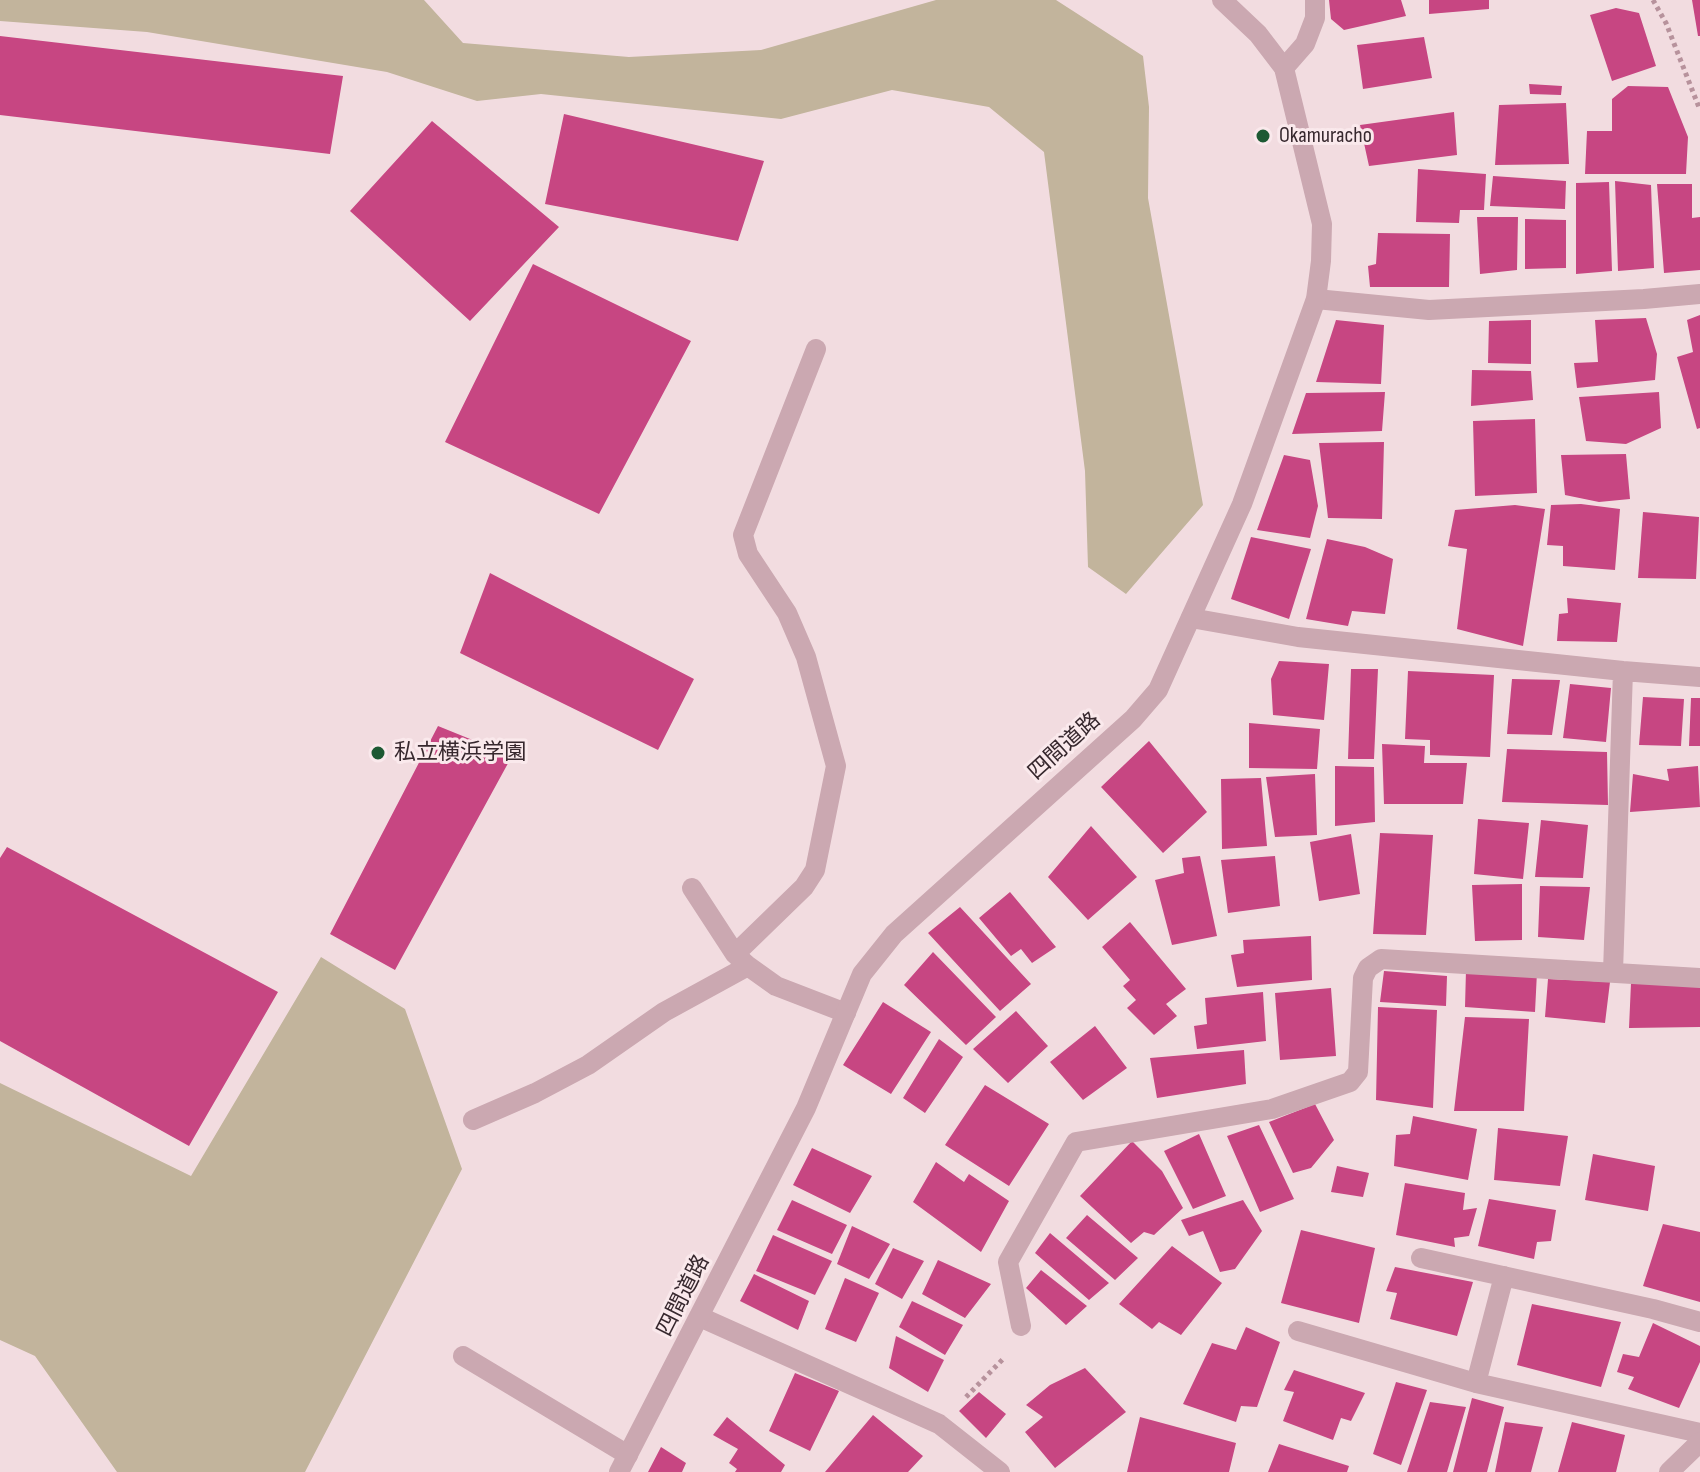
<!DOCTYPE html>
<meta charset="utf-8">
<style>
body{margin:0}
canvas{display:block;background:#f2dce0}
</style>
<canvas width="1700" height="1472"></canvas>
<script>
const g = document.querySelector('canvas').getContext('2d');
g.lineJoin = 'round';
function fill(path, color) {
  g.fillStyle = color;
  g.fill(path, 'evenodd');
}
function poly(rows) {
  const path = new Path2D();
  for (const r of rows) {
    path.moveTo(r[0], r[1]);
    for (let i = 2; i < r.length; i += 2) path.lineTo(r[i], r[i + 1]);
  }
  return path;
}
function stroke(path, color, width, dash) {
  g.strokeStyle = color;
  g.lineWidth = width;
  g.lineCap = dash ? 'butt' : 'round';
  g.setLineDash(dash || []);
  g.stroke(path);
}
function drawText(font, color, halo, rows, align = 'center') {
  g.font = font + ' "Sofia Sans Condensed","Noto Sans JP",sans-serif';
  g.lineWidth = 6;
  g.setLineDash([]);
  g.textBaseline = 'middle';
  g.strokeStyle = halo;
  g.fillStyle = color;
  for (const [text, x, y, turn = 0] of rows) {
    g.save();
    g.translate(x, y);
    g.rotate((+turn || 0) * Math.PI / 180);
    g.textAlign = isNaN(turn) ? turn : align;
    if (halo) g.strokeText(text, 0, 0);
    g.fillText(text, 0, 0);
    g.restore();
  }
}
fill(poly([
 [0,0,424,0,463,43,629,57,761,50,936,0,1056,0,1143,56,1149,107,1148,198,1203,505,1126,594,1088,567,1085,471,1044,152,989,107,892,90,781,119,541,94,477,101,387,72,147,32,0,21],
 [321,957,405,1009,462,1169,305,1472,117,1472,35,1356,0,1340,0,1083,191,1176]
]), '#c2b49c');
fill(poly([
 [1329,0,1401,0,1406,16,1344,30,1331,19],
 [1429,0,1489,0,1489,9,1429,14],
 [1692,0,1700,0,1700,36,1698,36],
 [1616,8,1639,13,1656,66,1612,81,1590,15],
 [0,36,343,76,330,154,0,115],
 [1424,37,1432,78,1363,89,1357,45],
 [1529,84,1562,86,1561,95,1530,94],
 [1628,86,1668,87,1688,137,1686,174,1585,174,1587,131,1612,131,1612,99],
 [1566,103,1569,164,1495,165,1499,105],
 [1454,112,1457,155,1369,166,1360,125],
 [564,114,764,161,738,241,545,204],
 [432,121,559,227,470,321,350,211],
 [1418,169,1486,174,1484,210,1460,210,1459,223,1416,222],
 [1493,176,1566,181,1565,209,1490,206],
 [1615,181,1651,185,1654,268,1618,271],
 [1609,182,1612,271,1576,274,1576,183],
 [1657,184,1692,184,1692,218,1700,217,1700,270,1664,273],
 [1477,217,1518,217,1517,270,1480,274],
 [1525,219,1566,220,1566,268,1525,269],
 [1378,233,1450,234,1449,287,1370,287,1368,266,1376,264],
 [533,264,691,341,599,514,445,442],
 [1700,315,1700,428,1697,429,1677,357,1693,352,1687,320],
 [1646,318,1657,354,1655,380,1577,388,1574,363,1598,362,1595,320],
 [1336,320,1384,325,1381,384,1316,382],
 [1531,320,1531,364,1488,363,1489,321],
 [1472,370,1531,371,1533,400,1471,406],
 [1385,392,1382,431,1292,434,1306,393],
 [1659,392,1661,428,1626,444,1586,441,1579,397],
 [1535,419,1537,493,1475,496,1473,421],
 [1384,442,1382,519,1328,518,1319,443],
 [1626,454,1630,499,1599,502,1565,495,1561,455],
 [1284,455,1310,460,1318,506,1310,538,1257,530],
 [1581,504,1620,509,1615,570,1563,566,1563,546,1547,545,1551,505],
 [1515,505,1545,509,1523,646,1457,629,1467,549,1448,546,1455,510],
 [1643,512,1699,517,1696,579,1638,578],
 [1251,537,1311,549,1289,619,1231,599],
 [1327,539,1365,547,1393,559,1385,614,1352,611,1348,626,1306,619],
 [490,573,694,679,658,750,460,653],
 [1567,598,1621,603,1617,642,1557,641,1559,614,1568,613],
 [1279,661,1329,664,1324,720,1273,715,1271,679],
 [1351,669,1378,669,1374,759,1348,759],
 [1408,671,1494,675,1490,757,1430,755,1430,740,1405,739],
 [1512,679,1560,680,1552,735,1507,734],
 [1570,684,1611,688,1606,742,1563,738],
 [1643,697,1684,699,1681,746,1639,745],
 [1691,698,1700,698,1700,746,1689,746],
 [1249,723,1320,729,1317,769,1249,768],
 [438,726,512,756,395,970,330,934],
 [1149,741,1207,812,1163,853,1101,787],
 [1382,744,1425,746,1424,763,1467,763,1463,804,1384,804],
 [1507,749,1607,752,1608,805,1502,802],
 [1335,766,1374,767,1375,822,1335,826],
 [1698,766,1700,807,1630,812,1633,774,1669,781,1667,769],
 [1315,774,1317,835,1275,837,1266,777],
 [1261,778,1267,846,1222,849,1221,779],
 [1478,819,1529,823,1523,879,1474,874],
 [1541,820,1588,825,1583,878,1535,877],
 [1091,826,1137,877,1088,920,1048,877],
 [1380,833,1433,835,1426,935,1373,934],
 [1351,834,1360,894,1319,901,1310,842],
 [7,847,278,992,189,1146,0,1041,0,858],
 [1200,856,1217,936,1172,945,1155,880,1184,873,1182,858],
 [1275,856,1280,906,1228,913,1221,860],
 [1522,884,1522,940,1475,941,1472,885],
 [1540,886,1590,887,1584,940,1538,937],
 [1010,892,1056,947,1032,963,1021,949,1011,956,979,918],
 [960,907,1031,984,1000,1011,928,933],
 [1130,922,1186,989,1166,1004,1177,1016,1154,1035,1127,1008,1136,1000,1123,986,1130,980,1102,947],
 [1311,936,1312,980,1237,987,1231,955,1244,953,1243,940],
 [933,952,996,1017,966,1045,904,985],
 [1466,970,1537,972,1535,1012,1465,1007],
 [1384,971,1447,976,1446,1006,1380,1002],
 [1548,979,1610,982,1605,1023,1545,1017],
 [1631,983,1700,986,1700,1027,1629,1028],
 [1331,988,1336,1056,1280,1060,1275,993],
 [1263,992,1266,1041,1197,1049,1194,1026,1207,1024,1205,998],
 [883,1002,931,1032,891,1094,843,1065],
 [1378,1007,1437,1010,1433,1108,1376,1100],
 [1016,1011,1048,1046,1008,1083,973,1049],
 [1465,1017,1529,1019,1524,1111,1454,1111],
 [1095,1026,1127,1068,1083,1100,1050,1062],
 [939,1039,963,1057,925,1113,903,1098],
 [1244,1050,1246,1084,1157,1098,1150,1058],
 [985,1085,1049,1124,1009,1186,945,1145],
 [1315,1104,1334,1140,1311,1168,1293,1173,1269,1122],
 [1413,1116,1477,1129,1468,1180,1394,1166,1396,1135,1410,1134],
 [1259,1125,1294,1199,1260,1212,1227,1136],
 [1498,1128,1568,1136,1560,1186,1494,1180],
 [1199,1134,1226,1196,1193,1209,1164,1151],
 [1132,1141,1162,1171,1183,1208,1154,1235,1144,1232,1131,1243,1080,1196],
 [812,1148,872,1176,850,1213,793,1185],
 [1593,1154,1655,1166,1648,1211,1585,1200],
 [936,1162,964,1182,969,1174,1009,1201,981,1252,913,1202],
 [1337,1166,1369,1173,1363,1197,1331,1192],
 [1405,1183,1465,1193,1463,1210,1477,1208,1469,1236,1454,1238,1455,1247,1396,1235],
 [1489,1199,1556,1210,1551,1241,1537,1242,1534,1259,1478,1246],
 [792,1200,847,1225,832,1254,777,1230],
 [1243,1200,1262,1231,1235,1269,1220,1272,1203,1231,1189,1236,1181,1220],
 [1087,1215,1138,1258,1115,1280,1066,1238],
 [1663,1224,1700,1232,1700,1302,1643,1286],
 [852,1226,890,1244,869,1279,837,1264],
 [1301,1230,1375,1248,1359,1323,1281,1303],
 [1050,1233,1109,1283,1089,1300,1035,1253],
 [773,1235,832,1261,815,1295,756,1271],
 [1172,1246,1222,1283,1181,1335,1159,1322,1152,1329,1119,1304],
 [893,1248,924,1261,902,1299,875,1284],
 [938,1260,991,1284,965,1318,922,1294],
 [1395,1267,1473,1282,1457,1336,1390,1319,1397,1293,1386,1291],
 [1041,1270,1087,1306,1066,1325,1026,1288],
 [754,1274,809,1301,798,1330,740,1301],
 [845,1278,879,1293,856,1342,825,1329],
 [912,1301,963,1325,945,1355,899,1327],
 [1532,1304,1621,1322,1601,1387,1517,1365],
 [1653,1323,1700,1346,1700,1362,1679,1408,1628,1389,1634,1377,1617,1372,1623,1354,1639,1357],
 [1246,1327,1280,1342,1257,1407,1241,1406,1236,1422,1183,1404,1212,1343,1236,1350],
 [896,1336,944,1360,928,1392,889,1368],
 [1085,1368,1126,1412,1055,1468,1025,1432,1043,1417,1026,1405,1050,1385],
 [1294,1370,1365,1393,1351,1421,1341,1418,1333,1440,1283,1421,1294,1392,1284,1390],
 [795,1373,839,1391,810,1451,769,1431],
 [1396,1382,1427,1390,1401,1465,1373,1454],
 [979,1392,1006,1414,986,1438,959,1411],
 [1472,1398,1504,1407,1487,1472,1453,1472],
 [1430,1402,1466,1407,1447,1472,1407,1472],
 [873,1415,923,1456,908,1472,825,1472],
 [727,1417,785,1465,781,1472,735,1472,737,1469,729,1463,738,1449,713,1435],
 [1140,1417,1236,1443,1229,1472,1127,1472],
 [1505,1422,1543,1427,1531,1472,1495,1472],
 [1572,1422,1625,1435,1616,1472,1558,1472],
 [1279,1444,1349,1466,1347,1472,1268,1472],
 [661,1447,686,1463,682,1472,648,1472]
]), '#c74682');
stroke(poly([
 [1653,0,1666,23,1700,110],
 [966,1397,1004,1358]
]), '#b7929c', 5, [4, 4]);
stroke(poly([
 [1284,68,1305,44,1315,18,1315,0],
 [1316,299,1429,310,1644,299,1700,294],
 [1191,618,1298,637,1623,671,1700,677],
 [692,888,735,954,748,966,776,986,846,1013],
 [735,954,804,887,815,870,836,766,806,657,787,613,748,554,743,535,816,349],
 [1613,972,1623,671],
 [473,1120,535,1093,588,1065,664,1012,748,966],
 [1421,1258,1653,1309,1700,1322],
 [700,1317,939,1424,1000,1472],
 [1021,1326,1008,1262,1076,1142,1272,1109,1350,1082,1358,1072,1363,978,1368,968,1381,959,1700,978],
 [1298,1331,1476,1383,1700,1433],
 [463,1356,628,1455],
 [1476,1383,1504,1276]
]), '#cba8b1', 20);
stroke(poly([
 [619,1472,806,1108,862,974,894,934,1133,719,1158,690,1242,504,1316,299,1321,261,1322,224,1284,68,1258,34,1222,0],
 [1669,1472,1700,1442]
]), '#cba8b1', 20);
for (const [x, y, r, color] of [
 [1263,136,8,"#1d5933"],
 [378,753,8,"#1d5933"]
]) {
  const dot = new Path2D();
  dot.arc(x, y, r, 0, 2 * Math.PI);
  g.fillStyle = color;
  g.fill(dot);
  stroke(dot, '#fae9ec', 3);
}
drawText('22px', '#37282e', '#fae9ec', [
 ["Okamuracho",1279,136],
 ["私立横浜学園",394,753]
], 'left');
drawText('22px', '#37282e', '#fae9ec', [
 ["四間道路",1065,747,-42],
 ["四間道路",684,1296,-63]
]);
</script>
